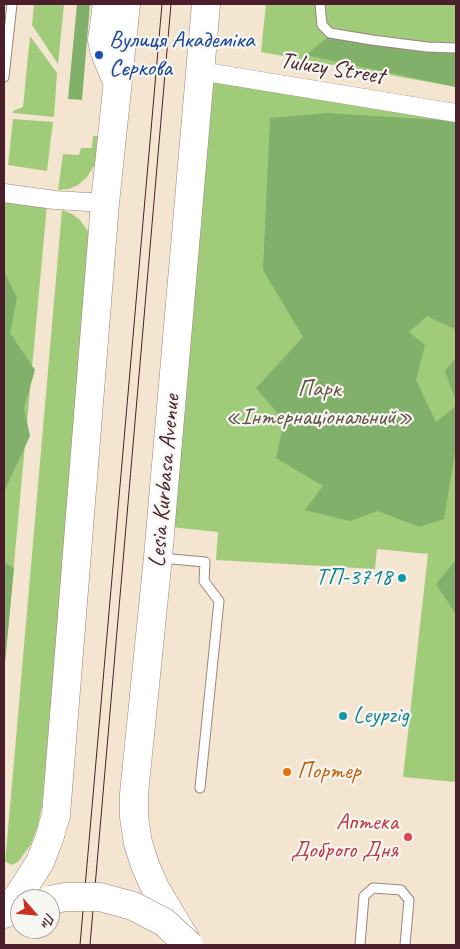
<!DOCTYPE html>
<meta charset="utf-8">
<style>
body{margin:0}
#map{position:relative;width:460px;height:949px;overflow:hidden;background:#f4e5d0;font-family:Caveat,sans-serif}
canvas{display:block}
.frame{position:absolute;inset:0;border:5px solid #4a1f2b;pointer-events:none}
.north{position:absolute;left:10px;top:889px;width:50px;height:50px;box-sizing:border-box;background:#f6f6f2;border:1px solid #b1a0a2;border-radius:50%;rotate:117deg;font-size:14px;font-weight:700;line-height:20px;text-align:center;color:#4a1f2b}
.north::after{content:'';display:block;margin:auto;width:18px;height:22px;background:#c8321e;clip-path:polygon(50% 0,100% 100%,50% 72%,0 100%)}
</style>
<div id="map">
<canvas width="460" height="949"></canvas>
<div class="frame"></div>
<div class="north">Пн</div>
</div>
<script>
const g = document.querySelector('canvas').getContext('2d');
g.lineJoin = 'round';
function fill(path, color) {
  g.fillStyle = color;
  g.fill(path, 'evenodd');
}
function poly(rows) {
  const path = new Path2D();
  for (const r of rows) {
    path.moveTo(r[0], r[1]);
    for (let i = 2; i < r.length; i += 2) path.lineTo(r[i], r[i + 1]);
  }
  return path;
}
function stroke(path, color, width, dash) {
  g.strokeStyle = color;
  g.lineWidth = width;
  g.lineCap = dash ? 'butt' : 'round';
  g.setLineDash(dash || []);
  g.stroke(path);
}
function drawText(font, color, halo, rows, align = 'center') {
  g.font = font + ' Caveat,sans-serif';
  g.lineWidth = 4.5;
  g.setLineDash([]);
  g.textBaseline = 'middle';
  g.strokeStyle = halo;
  g.fillStyle = color;
  for (const [text, x, y, turn = 0] of rows) {
    g.save();
    g.translate(x, y);
    g.rotate((+turn || 0) * Math.PI / 180);
    g.textAlign = isNaN(turn) ? turn : align;
    if (halo) g.strokeText(text, 0, 0);
    g.fillText(text, 0, 0);
    g.restore();
  }
}
fill(poly([
 [34,4,64,4,58,64,32,25],
 [266,4,456,4,456,87,261,52],
 [30,36,57,73,54,117,13,113,13,111,23,107],
 [210,80,456,122,456,782,403,777,428,554,377,549,375,569,216,560,218,532,171,527],
 [13,119,53,122,47,171,8,165],
 [93,136,99,136,97,152,94,166,87,177,78,185,69,189,58,190,63,154,79,155,81,148,92,148],
 [4,199,47,205,4,673],
 [62,210,72,214,80,220,92,237,42,806,38,825,31,844,18,862,11,865,5,861,7,841]
]), '#a0cc7a');
fill(poly([
 [77,4,90,4,82,100,68,99],
 [328,37,414,50,456,52,456,87,306,55],
 [327,113,456,121,456,330,427,316,409,332,425,345,416,380,436,422,456,406,456,447,444,519,419,527,378,511,350,521,305,510,323,486,276,458,284,421,256,388,303,337,263,270,270,118],
 [4,271,17,298,10,333,35,370,24,408,30,436,4,492],
 [456,358,456,401,445,371],
 [456,560,456,613,455,613,436,584],
 [4,562,14,568,4,673]
]), '#80b06a');
const lane = poly([
 [320,4,322,25,330,33,372,40,427,47,456,48],
 [4,77,12,4],
 [161,558,205,562,204,581,219,601,200,788],
 [360,945,364,896,373,888,401,890,409,900,405,945]
]);
const street = poly([
 [200,71,456,113],
 [4,193,55,200,105,203]
]);
const primary = poly([
 [107,4,102,40,104,50,115,77],
 [4,914,21,892,40,862,49,839,56,815,105,203,126,4],
 [186,940,155,888,145,865,138,843,134,817,134,794,158,557,206,4]
]);
stroke(lane, '#9f827e', 11);
stroke(street, '#9f827e', 19);
stroke(primary, '#9f827e', 29);
stroke(lane, '#fff', 9);
stroke(street, '#fff', 18);
stroke(primary, '#fff', 28);
stroke(poly([
 [80,945,162,4],
 [90,945,171,4]
]), '#4a1f2b', 1);
const primaryBridge = poly([
 [50,900,65,897,100,897,133,906,164,922,189,945]
]);
stroke(primaryBridge, '#9f827e', 29, []);
stroke(primaryBridge, '#fff', 28);
for (const [x, y, r, color] of [
 [99,55,5,"#1a4fb4"],
 [402,578,5,"#0f9aa8"],
 [343,716,5,"#0f9aa8"],
 [287,772,5,"#e8710a"],
 [408,837,5,"#e0444e"]
]) {
  const dot = new Path2D();
  dot.arc(x, y, r, 0, 2 * Math.PI);
  g.fillStyle = color;
  g.fill(dot);
  stroke(dot, '#f6f6f2', 2);
}
drawText('24px', '#164399', '#f6f6f2', [
 ["Вулиця Академіка",109,41],
 ["Сєркова",109,69]
], 'left');
drawText('24px', '#4a1f2b', '#f6f6f2', [
 ["Tuluzy Street",332,69,9],
 ["Lesia Kurbasa Avenue",165,481,-85]
]);
drawText('24px', '#645343', '#f6f6f2', [
 ["Парк",319,390],
 ["«Інтернаціональний»",319,418]
]);
drawText('24px', '#0d838f', '#f6f6f2', [
 ["ТП-3718",392,578],
 ["Leypzig",353,716,"left"]
], 'right');
drawText('24px', '#c56008', '#f6f6f2', [
 ["Портер",297,772]
], 'left');
drawText('24px', '#be3a42', '#f6f6f2', [
 ["Аптека",398,823],
 ["Доброго Дня",398,851]
], 'right');
</script>
